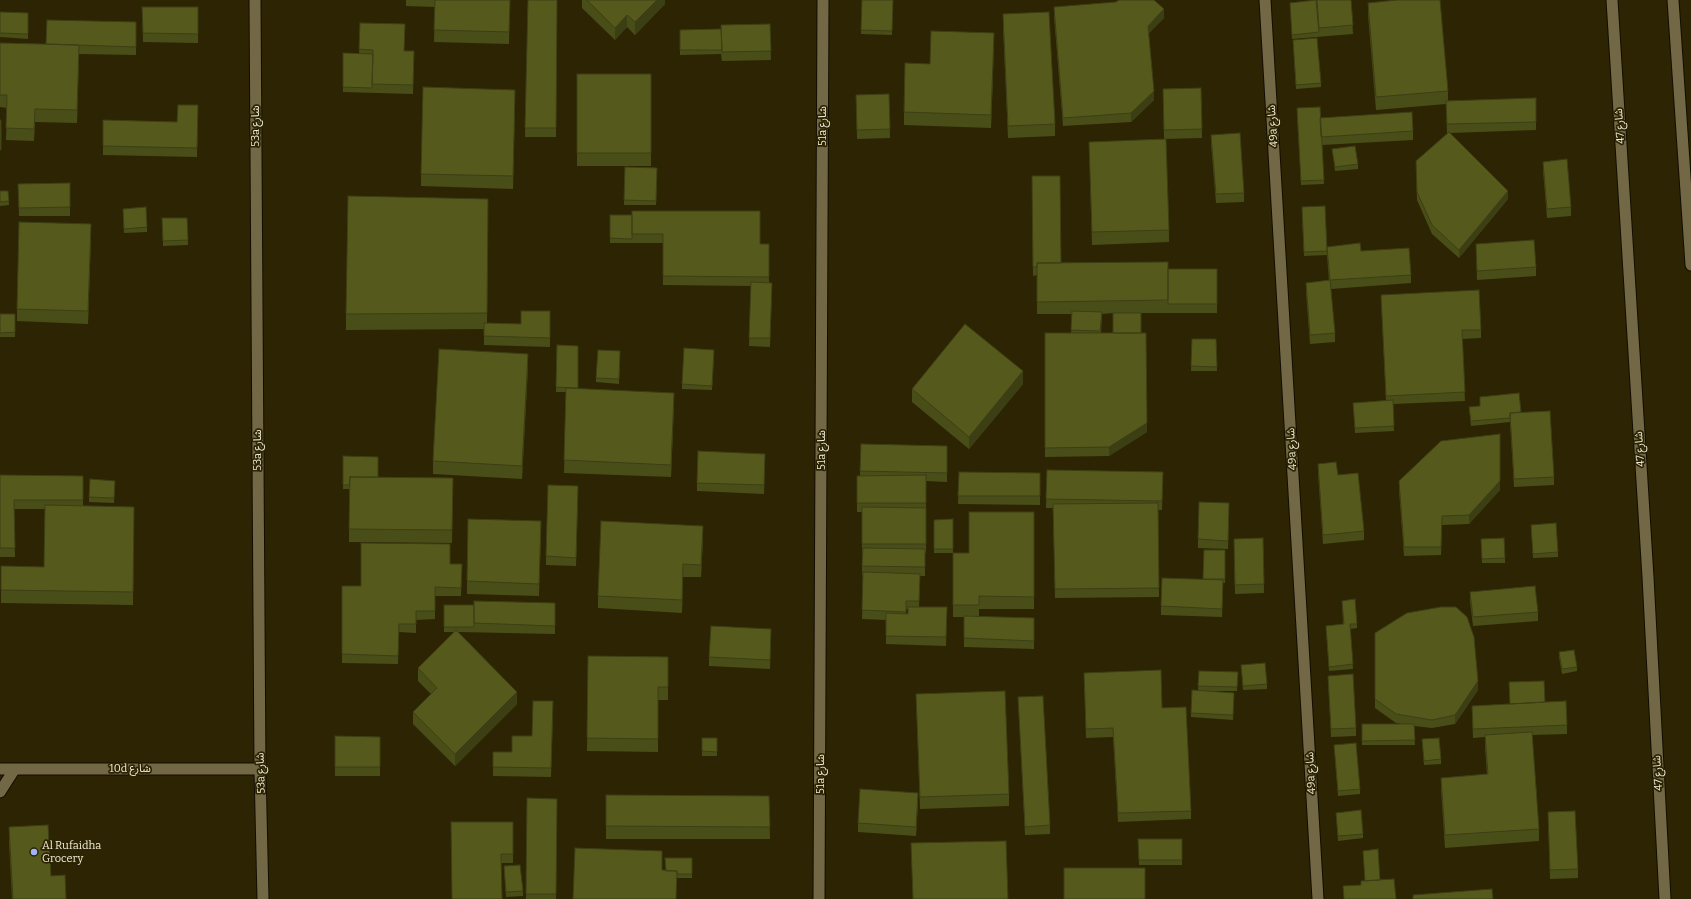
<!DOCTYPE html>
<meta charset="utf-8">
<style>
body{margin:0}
canvas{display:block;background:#2c2402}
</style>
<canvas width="1691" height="899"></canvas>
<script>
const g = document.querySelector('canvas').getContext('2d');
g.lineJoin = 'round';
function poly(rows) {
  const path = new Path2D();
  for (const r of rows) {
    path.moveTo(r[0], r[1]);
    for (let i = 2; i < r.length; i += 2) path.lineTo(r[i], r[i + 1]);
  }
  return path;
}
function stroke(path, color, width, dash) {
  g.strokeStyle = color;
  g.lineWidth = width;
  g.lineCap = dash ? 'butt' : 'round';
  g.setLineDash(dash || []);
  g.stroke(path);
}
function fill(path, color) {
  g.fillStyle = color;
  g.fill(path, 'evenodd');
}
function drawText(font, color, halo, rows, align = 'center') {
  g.font = font + ' Bitter,"Noto Sans Arabic",serif';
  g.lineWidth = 3.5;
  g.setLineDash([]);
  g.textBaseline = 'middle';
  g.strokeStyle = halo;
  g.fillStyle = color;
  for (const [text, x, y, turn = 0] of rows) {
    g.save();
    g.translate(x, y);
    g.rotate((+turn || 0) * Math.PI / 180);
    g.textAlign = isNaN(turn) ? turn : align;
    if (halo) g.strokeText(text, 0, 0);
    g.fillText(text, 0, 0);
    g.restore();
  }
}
const service = poly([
 [0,792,14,770]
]);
const minor = poly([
 [255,0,260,769,263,899],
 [1265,0,1318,899],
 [0,769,260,769],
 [819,899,823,0]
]);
const tertiary = poly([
 [1612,0,1648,577,1665,899],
 [1673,0,1691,265]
]);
stroke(service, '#130d00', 13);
stroke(minor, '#130d00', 13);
stroke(tertiary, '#130d00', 13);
stroke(service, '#726846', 11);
stroke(minor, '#726846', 11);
stroke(tertiary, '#726846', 11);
fill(poly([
 [406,0,510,0,509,44,434,42,435,7,406,6],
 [528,0,557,0,556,137,525,137],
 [582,0,665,0,665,4,635,35,627,27,615,40,582,8],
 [862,0,893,0,892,35,861,34],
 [1316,0,1351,0,1353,34,1292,39,1290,3],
 [1368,3,1448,91,1448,101,1536,98,1536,130,1450,133,1508,199,1459,258,1432,234,1417,200,1416,161,1449,133,1447,133,1446,104,1376,110,1368,15],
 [142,7,198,7,198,43,143,42],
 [1054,7,1164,18,1148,34,1154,100,1131,122,1063,126,1054,16],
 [0,12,28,13,28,39,0,37],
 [1003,14,1055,124,1055,136,1008,138,1003,27],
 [136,22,136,55,79,54,77,123,35,122,34,141,6,140,7,108,0,107,0,43,46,44],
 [360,23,405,51,414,51,413,94,343,92,343,53,359,54],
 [770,24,771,60,722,61,721,54,680,55,680,30,721,29],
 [1293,40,1321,83,1321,87,1296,89],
 [994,45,991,128,904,125,904,112,930,64],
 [577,74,651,74,651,166,577,166],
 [1201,88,1202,138,1164,139,1163,89],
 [889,94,890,138,857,139,856,95],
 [515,102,513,189,421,186,421,174],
 [198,105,197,157,103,155,103,120,177,122],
 [1297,113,1320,118,1413,131,1413,140,1322,145,1324,184,1301,185],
 [1211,135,1244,193,1244,202,1216,203,1211,144],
 [1089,142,1169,230,1169,242,1092,245],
 [1332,149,1358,164,1358,169,1335,171],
 [1543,162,1571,207,1571,216,1547,218,1543,170],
 [625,167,657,168,656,205,624,205],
 [1032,176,1061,263,1168,269,1217,269,1217,313,1141,313,1141,333,1147,432,1109,456,1045,457,1045,333,1071,333,1072,314,1037,314,1037,275,1033,276],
 [1113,313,1113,333,1101,333,1102,314],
 [70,183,70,216,19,216,18,184],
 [0,191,8,191,9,205,0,206],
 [488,199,487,323,521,324,550,311,550,347,484,345,484,329,346,330,346,314],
 [1325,206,1327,255,1304,256,1302,212],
 [123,209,147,227,147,232,124,233],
 [610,215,760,244,769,244,769,283,772,292,770,347,749,346,751,286,663,285,663,243,610,243],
 [162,218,187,218,188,245,163,246],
 [91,237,88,324,17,321,17,309],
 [1476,244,1536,267,1536,276,1477,280],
 [1327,247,1361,251,1411,275,1411,283,1331,289,1335,333,1335,342,1310,344,1306,292,1306,283,1329,281,1327,255],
 [1381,295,1481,330,1481,338,1462,339,1465,401,1393,404,1394,431,1355,433,1353,403,1386,401],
 [0,314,15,314,15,337,0,337],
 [1192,339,1216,339,1217,371,1191,371],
 [557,345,578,346,578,389,674,405,671,477,564,473,566,392,556,392],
 [620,351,619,384,596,382,596,378],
 [714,354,712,390,682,389,682,384],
 [528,367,522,479,433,474,433,461],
 [1023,384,969,449,912,402,912,389],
 [1480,397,1521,412,1554,477,1554,485,1514,487,1510,422,1471,426,1469,407,1480,406],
 [1500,434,1500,490,1469,524,1442,525,1441,555,1404,556,1399,490,1399,481],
 [947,446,947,482,926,481,926,553,925,553,925,576,920,576,919,607,947,607,946,646,886,644,886,620,862,619,863,575,862,575,862,512,857,512,857,476,860,476,860,471],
 [906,609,908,609,908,614,906,613],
 [343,456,378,477,453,478,452,543,349,542,349,489,343,489],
 [765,462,764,494,697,491,697,483],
 [1318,464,1338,475,1364,531,1364,540,1323,544,1318,473],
 [1047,470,1163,472,1162,510,1158,510,1159,597,1055,598,1053,508,1046,508],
 [959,472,1040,473,1040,505,958,504],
 [0,475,83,476,83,506,134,507,133,605,1,603,1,566,44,567,45,509,14,509,15,557,0,557],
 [115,481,114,503,89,502,89,497],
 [578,495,576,566,546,565,546,556],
 [1034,512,1034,609,979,609,979,617,1034,618,1034,649,964,647,964,617,953,617,953,553,934,553,934,520,953,519,953,553,969,553],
 [1229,512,1228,549,1198,548,1198,539],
 [1531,529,1558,552,1558,557,1533,558],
 [541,533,539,596,467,594,467,581],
 [1263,538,1264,593,1235,594,1234,539],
 [703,539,701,577,683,577,682,613,598,608,598,596],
 [1481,539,1505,558,1505,563,1482,563],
 [1204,550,1225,550,1225,583,1223,583,1222,617,1161,615,1161,606,1203,580],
 [450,564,462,564,461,596,435,596,435,619,416,620,416,633,399,632,398,664,342,663,342,586,361,586],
 [1470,592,1538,612,1538,621,1473,626,1470,601],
 [1342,601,1357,624,1357,628,1350,629,1353,669,1329,671,1326,626,1343,624],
 [555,603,555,634,458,632,517,704,455,766,413,724,413,712,431,694,418,681,418,668,455,632,444,632,444,605,474,605],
 [1375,633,1478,690,1455,724,1432,728,1414,726,1415,745,1362,745,1362,724,1402,724,1396,723,1375,708],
 [771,637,770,669,709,666,709,657],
 [1559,652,1577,667,1577,671,1562,674,1559,657],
 [588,656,668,657,668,700,658,700,658,752,587,751],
 [1241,665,1267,684,1267,689,1243,690],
 [1199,671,1238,672,1237,691,1203,691,1234,693,1233,720,1191,717,1191,713,1198,690],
 [1084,673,1162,708,1191,811,1191,819,1118,822,1113,737,1086,738],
 [1328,676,1356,728,1356,736,1331,737],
 [916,694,1009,794,1009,806,920,809],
 [1018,697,1050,825,1050,834,1025,835],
 [1545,702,1567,725,1567,734,1532,735,1539,829,1539,841,1445,848,1441,790,1441,778,1487,774,1485,748,1485,737,1473,738,1472,706],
 [553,710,551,777,493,776,493,767,532,736],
 [335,736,380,737,380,776,335,776],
 [702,738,717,738,717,756,702,756],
 [1422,739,1441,759,1441,764,1424,765],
 [1334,745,1360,789,1360,794,1338,796],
 [606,795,769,796,770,839,606,839],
 [527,798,557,799,556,899,526,899],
 [918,802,916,836,858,832,858,823],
 [1548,812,1578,869,1578,878,1550,879],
 [1336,813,1363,834,1363,838,1338,841],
 [513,822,513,863,502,863,452,899],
 [9,827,51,876,66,899,12,899,9,843],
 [1138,839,1182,839,1182,865,1139,865],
 [692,858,692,878,677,878,662,870,665,871],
 [504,866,523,891,523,896,506,897]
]), '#494d18');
fill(poly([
 [657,0,665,0,665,4,635,35,635,22],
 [1164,9,1164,18,1148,34,1148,26],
 [627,15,627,27,615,40,615,28],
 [994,33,994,45,991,128,991,115],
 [79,45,79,58,77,123,77,110],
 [515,90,515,102,513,189,513,176],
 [1154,91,1154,100,1131,122,1131,113],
 [1508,191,1508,199,1459,258,1459,250],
 [91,224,91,237,88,324,88,311],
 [528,354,528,367,522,479,522,466],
 [1023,371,1023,384,969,449,969,437],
 [674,393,674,405,671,477,671,465],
 [1147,423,1147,432,1109,456,1109,447],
 [1500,481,1500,490,1469,524,1469,515],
 [703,526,703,539,701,577,701,565],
 [683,564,683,577,682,613,682,600],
 [1478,681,1478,690,1455,724,1455,715],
 [517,692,517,704,455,766,455,754],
 [918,793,918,802,916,836,916,827]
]), '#3c3f14');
const building = poly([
 [435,0,510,0,509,32,434,30,435,0],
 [528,0,557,0,556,128,525,128,528,0],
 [587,0,657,0,635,22,627,15,615,28,587,0],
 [862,0,893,0,892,31,861,30,862,0],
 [1119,0,1154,0,1164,9,1148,26,1154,91,1131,113,1063,118,1054,7,1116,2,1119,0],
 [1316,0,1319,32,1292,35,1290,3,1316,0],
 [1317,0,1351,0,1353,25,1319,28,1317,0],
 [1397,0,1440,0,1448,91,1376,97,1368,3,1397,0],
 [142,7,198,7,198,34,143,33,142,7],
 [0,12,28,13,28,34,0,33,0,12],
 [1049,12,1055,124,1008,126,1003,14,1049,12],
 [47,20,136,22,136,47,46,44,47,20],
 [360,23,405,24,404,51,414,51,413,85,372,84,373,50,359,49,360,23],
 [770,24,771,51,722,52,721,25,770,24],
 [721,29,722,50,680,50,680,30,721,29],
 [931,31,994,33,991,115,904,112,905,63,930,64,931,31],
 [1317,38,1321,83,1296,85,1293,40,1317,38],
 [0,43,79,45,77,110,35,109,34,129,6,128,7,95,0,95,0,43],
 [343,53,373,54,372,88,343,87,343,53],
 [577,74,651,74,651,153,577,153,577,74],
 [423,87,515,90,513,176,421,174,423,87],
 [1201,88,1202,129,1164,130,1163,89,1201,88],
 [889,94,890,129,857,130,856,95,889,94],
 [1536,98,1536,122,1447,124,1446,101,1536,98],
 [178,105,198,105,197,148,103,146,103,120,177,122,178,105],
 [1320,107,1324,180,1301,181,1297,108,1320,107],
 [1412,112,1413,131,1321,137,1320,118,1412,112],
 [0,120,1,120,1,150,0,150,0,120],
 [1449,132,1508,191,1459,250,1432,225,1417,192,1416,161,1449,132],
 [1240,133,1244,193,1216,194,1211,135,1240,133],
 [1166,139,1169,230,1092,232,1089,142,1166,139],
 [1355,146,1358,164,1335,167,1332,149,1355,146],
 [1567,159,1571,207,1547,209,1543,162,1567,159],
 [625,167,657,168,656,201,624,200,625,167],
 [1032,176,1060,176,1061,263,1037,263,1037,267,1033,267,1032,176],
 [70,183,70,207,19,208,18,184,70,183],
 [0,191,8,191,9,201,0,202,0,191],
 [348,196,488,199,487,313,346,314,348,196],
 [1325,206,1327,251,1304,252,1302,207,1325,206],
 [146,207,147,227,124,229,123,209,146,207],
 [632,211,760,211,760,244,769,244,769,277,663,276,663,234,632,234,632,211],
 [610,215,632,215,632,239,610,238,610,215],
 [162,218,187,218,188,240,163,241,162,218],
 [19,222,91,224,88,311,17,309,19,222],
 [1534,240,1536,267,1477,271,1476,244,1534,240],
 [1360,243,1361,251,1409,248,1411,275,1330,280,1335,333,1310,335,1306,283,1330,280,1327,247,1360,243],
 [1168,262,1168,300,1037,302,1037,263,1168,262],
 [1168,269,1217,269,1217,304,1168,304,1168,269],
 [751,282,772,283,770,338,749,338,751,282],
 [1479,290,1481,330,1462,330,1465,392,1386,396,1381,295,1479,290],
 [521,311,550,311,550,338,484,336,484,323,521,324,521,311],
 [1072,311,1102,312,1100,331,1071,330,1072,311],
 [1113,313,1141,313,1141,333,1113,333,1113,313],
 [0,314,15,314,15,332,0,333,0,314],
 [965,324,1023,371,969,437,912,389,965,324],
 [1045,333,1146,333,1147,423,1109,447,1045,448,1045,333],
 [1192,339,1216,339,1217,367,1191,366,1192,339],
 [557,345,578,346,578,388,556,387,557,345],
 [684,348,714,350,712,386,682,384,684,348],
 [439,349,528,354,522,466,433,461,439,349],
 [598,350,620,351,619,379,596,378,598,350],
 [566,388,674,393,671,465,564,460,566,388],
 [1519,393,1521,412,1510,413,1510,418,1471,421,1469,407,1480,406,1480,397,1519,393],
 [1393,400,1394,426,1355,428,1353,403,1393,400],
 [1550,411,1554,477,1514,479,1510,413,1550,411],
 [1500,434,1500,481,1469,515,1442,516,1441,547,1404,547,1399,481,1441,441,1500,434],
 [861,444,947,446,947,473,860,471,861,444],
 [698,451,765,454,764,485,697,483,698,451],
 [343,456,378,457,378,477,350,477,349,485,343,485,343,456],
 [1336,462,1338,475,1358,473,1364,531,1323,535,1318,464,1336,462],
 [1047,470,1163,472,1162,501,1046,499,1047,470],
 [959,472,1040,473,1040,496,958,496,959,472],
 [0,475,83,476,83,500,14,500,15,548,0,548,0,475],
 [926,475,926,503,857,503,857,476,926,475],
 [350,477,453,478,452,530,349,529,350,477],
 [90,479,115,481,114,498,89,497,90,479],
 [548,485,578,486,576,558,546,556,548,485],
 [1199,502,1229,503,1228,541,1198,539,1199,502],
 [1158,503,1159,588,1055,589,1053,504,1158,503],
 [45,505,134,507,133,592,1,590,1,566,44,567,45,505],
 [862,507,926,508,926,544,862,544,862,507],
 [969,512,1034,512,1034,597,979,596,979,605,953,605,953,553,969,553,969,512],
 [468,519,541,521,539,584,467,581,468,519],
 [953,519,953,549,934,549,934,520,953,519],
 [601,521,703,526,701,565,683,564,682,600,598,596,601,521],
 [1556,523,1558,552,1533,554,1531,525,1556,523],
 [1263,538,1264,584,1235,585,1234,539,1263,538],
 [1504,538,1505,558,1482,559,1481,539,1504,538],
 [361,543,450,544,450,564,462,564,461,588,435,587,435,611,416,611,416,624,399,624,398,656,342,654,342,586,361,586,361,543],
 [863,548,925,549,925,567,862,566,863,548],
 [1204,550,1225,550,1225,579,1203,579,1204,550],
 [863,572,920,574,919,601,906,601,906,612,862,610,863,572],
 [1162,578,1223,580,1222,609,1161,606,1162,578],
 [1535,586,1538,612,1473,617,1470,592,1535,586],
 [1355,599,1357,624,1350,624,1353,664,1329,667,1326,626,1344,624,1342,601,1355,599],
 [474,601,555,603,555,626,474,623,474,601],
 [444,605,474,605,474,627,444,627,444,605],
 [908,607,947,607,946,637,886,636,886,613,908,614,908,607],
 [1441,607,1456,607,1467,617,1474,637,1478,681,1455,715,1432,720,1396,714,1375,699,1375,633,1407,613,1441,607],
 [964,616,1034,618,1034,641,964,638,964,616],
 [711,626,771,629,770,660,709,657,711,626],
 [456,630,517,692,455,754,413,712,437,688,418,668,456,630],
 [1574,650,1577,667,1562,669,1559,652,1574,650],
 [588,656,668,657,668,687,658,687,658,739,587,738,588,656],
 [1265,663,1267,684,1243,686,1241,665,1265,663],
 [1161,670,1162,708,1186,707,1191,811,1118,813,1113,728,1086,729,1084,673,1161,670],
 [1199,671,1238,672,1237,687,1198,686,1199,671],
 [1353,674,1356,728,1331,729,1328,676,1353,674],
 [1544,681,1545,702,1510,704,1509,682,1544,681],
 [1192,690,1234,693,1233,715,1191,713,1192,690],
 [1005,691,1009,794,920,797,916,694,1005,691],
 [1043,696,1050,825,1025,827,1018,697,1043,696],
 [533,701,553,701,551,768,493,767,493,752,512,752,512,736,532,736,533,701],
 [1566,701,1567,725,1473,729,1472,706,1566,701],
 [1362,724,1414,724,1415,740,1362,741,1362,724],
 [1532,732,1539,829,1445,835,1441,778,1488,774,1485,735,1532,732],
 [335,736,380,737,380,767,335,767,335,736],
 [702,738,717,738,717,752,702,751,702,738],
 [1439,738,1441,759,1424,761,1422,739,1439,738],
 [1356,743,1360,789,1338,791,1334,745,1356,743],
 [860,789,918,793,916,827,858,823,860,789],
 [606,795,769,796,770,827,606,826,606,795],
 [527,798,557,799,556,894,526,894,527,798],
 [1361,810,1363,834,1338,836,1336,813,1361,810],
 [1575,811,1578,869,1550,870,1548,812,1575,811],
 [451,822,513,822,513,854,501,854,502,899,452,899,451,822],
 [48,825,51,876,65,875,66,899,13,899,9,827,48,825],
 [1138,839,1182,839,1182,860,1139,860,1138,839],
 [1006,841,1008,899,913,899,911,843,1006,841],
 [575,848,662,851,662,870,677,871,676,899,573,899,575,848],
 [1378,849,1380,880,1365,881,1363,851,1378,849],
 [665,858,692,858,692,874,677,874,677,871,666,871,665,858],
 [520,865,523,891,506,892,504,866,520,865],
 [1064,868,1145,868,1145,899,1064,899,1064,868],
 [1394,879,1396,899,1344,899,1343,886,1361,885,1361,881,1394,879],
 [1492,889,1493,899,1413,899,1413,895,1492,889]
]);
fill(building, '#555a1c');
stroke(building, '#3c3f14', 1);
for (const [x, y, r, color] of [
 [34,852,4,"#a2b2fd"]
]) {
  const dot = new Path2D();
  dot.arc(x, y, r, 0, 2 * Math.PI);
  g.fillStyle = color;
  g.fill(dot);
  stroke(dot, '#2c2402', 1.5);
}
drawText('11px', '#f1ecd9', '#2c2402', [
 ["53a شارع",256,126,-90],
 ["51a شارع",823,126,-90],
 ["49a شارع",1273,126,-94],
 ["شارع 47",1620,126,-94],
 ["49a شارع",1292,449,-93],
 ["شارع 47",1640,449,-94],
 ["53a شارع",258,450,-90],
 ["51a شارع",822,450,-90],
 ["10d شارع",130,769],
 ["53a شارع",261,773,-92],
 ["49a شارع",1311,773,-93],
 ["شارع 47",1658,773,-93],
 ["51a شارع",821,774,-90]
]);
drawText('11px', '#f1ecd9', '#2c2402', [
 ["Al Rufaidha",42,846],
 ["Grocery",42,859]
], 'left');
</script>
